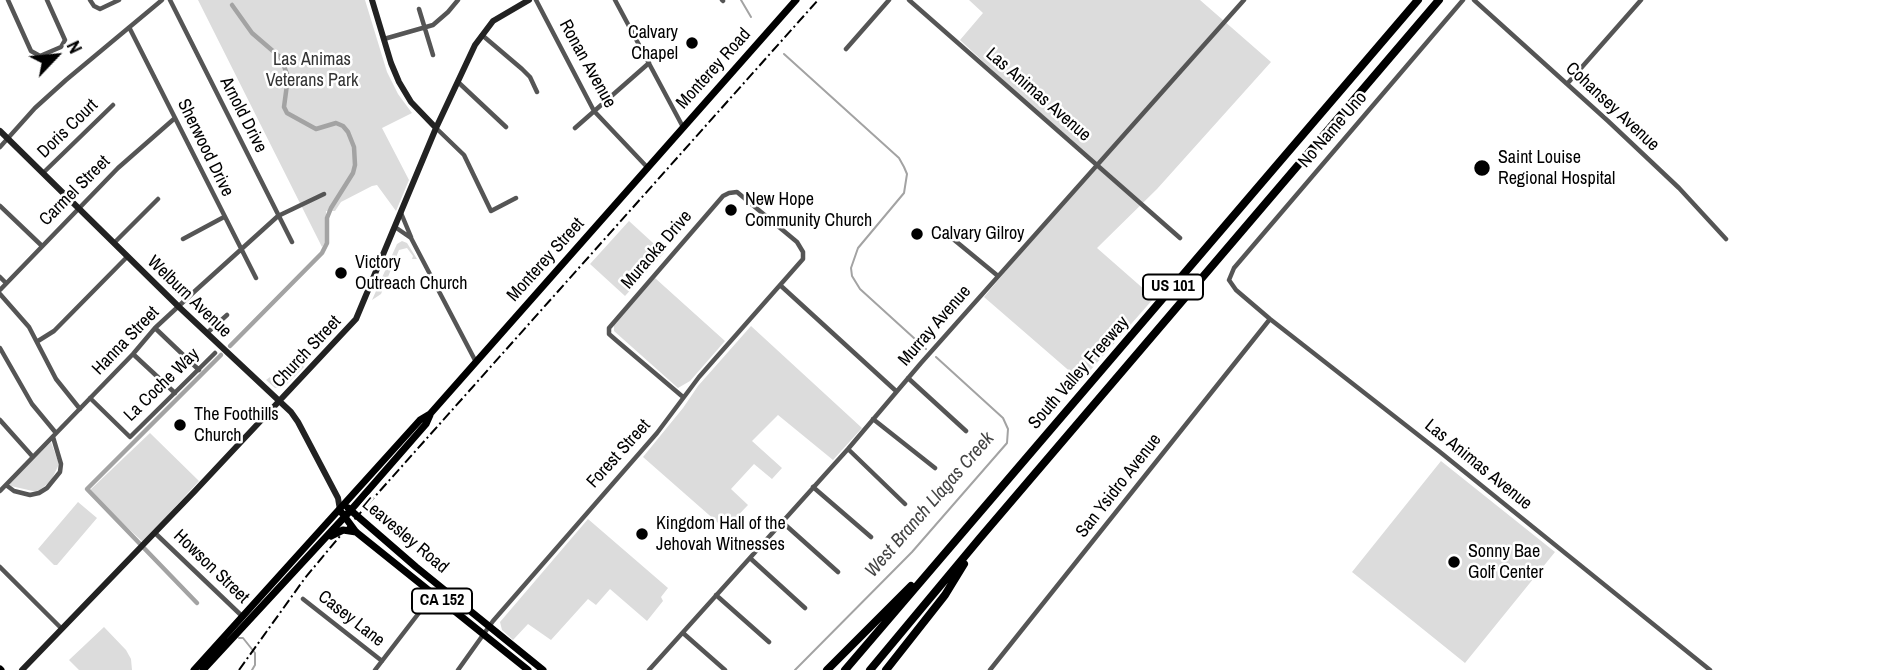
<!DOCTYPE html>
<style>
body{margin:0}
#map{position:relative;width:1889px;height:670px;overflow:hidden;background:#fff;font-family:"Archivo Narrow",sans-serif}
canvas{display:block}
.north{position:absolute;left:21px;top:21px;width:70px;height:70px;-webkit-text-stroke:5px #fff;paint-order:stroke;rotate:64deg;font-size:19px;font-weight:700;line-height:28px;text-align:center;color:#000}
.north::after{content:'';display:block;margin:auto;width:24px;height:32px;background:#000;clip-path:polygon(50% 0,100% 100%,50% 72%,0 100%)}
</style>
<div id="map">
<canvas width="1889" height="670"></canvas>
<div class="north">N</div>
</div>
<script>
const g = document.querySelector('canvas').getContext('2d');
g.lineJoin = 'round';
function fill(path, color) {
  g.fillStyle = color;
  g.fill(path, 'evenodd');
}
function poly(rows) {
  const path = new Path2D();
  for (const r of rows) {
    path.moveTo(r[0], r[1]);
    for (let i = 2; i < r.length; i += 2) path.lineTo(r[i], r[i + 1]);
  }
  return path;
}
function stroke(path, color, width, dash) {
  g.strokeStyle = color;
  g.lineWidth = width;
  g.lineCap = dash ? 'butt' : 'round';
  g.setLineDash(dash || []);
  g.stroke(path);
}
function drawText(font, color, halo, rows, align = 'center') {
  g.font = font + ' "Archivo Narrow",sans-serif';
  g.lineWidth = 5;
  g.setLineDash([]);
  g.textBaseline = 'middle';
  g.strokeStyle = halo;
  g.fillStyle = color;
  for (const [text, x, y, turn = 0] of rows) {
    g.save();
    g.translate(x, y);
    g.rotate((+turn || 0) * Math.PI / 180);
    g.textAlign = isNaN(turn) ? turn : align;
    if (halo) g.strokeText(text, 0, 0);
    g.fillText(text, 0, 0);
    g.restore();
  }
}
fill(poly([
 [198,0,365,0,387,72,398,94,412,113,382,128,409,180,396,211,377,185,372,186,341,202,335,211,326,211,326,241,322,247],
 [969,0,1200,0,1271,62,1157,189,1097,248,1154,298,1081,381,984,297,1052,216,1096,167,960,40,983,13],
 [629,221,664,253,625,296,590,264],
 [402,241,407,243,417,259,412,259,413,256,407,248,399,250,381,294,372,300,397,244],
 [655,278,725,341,690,381,678,388,614,331,614,325],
 [751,326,862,428,833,460,778,415,752,441,782,468,772,479,754,464,731,489,748,505,725,529,643,457,683,408,698,386],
 [301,364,304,367,283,388,275,388,266,380,270,377,276,383,279,381,282,383],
 [150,433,199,481,143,542,88,492],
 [51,442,59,464,51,481,37,492,11,486,9,483],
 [1441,461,1555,552,1465,663,1352,572],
 [78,502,97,518,57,565,54,565,38,549],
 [588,519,668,588,661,597,663,601,647,621,610,589,596,605,588,599,551,640,528,624,513,640,502,630,500,622],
 [104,627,126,650,131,659,132,670,79,670,69,660]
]), '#dcdcdc');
stroke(poly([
 [741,0,751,17],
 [784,54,899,158,904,167,907,174,904,193,858,248,851,268,852,276,860,289,926,349],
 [239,638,243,638,255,653,255,665,252,670],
 [795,670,912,552,1007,443,1008,429,1003,418,936,357]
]), '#a3a3a3', 2);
stroke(poly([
 [230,346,322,253,327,243,327,218,331,208,353,173,355,165,354,147,348,132,343,126,336,123,316,129,287,113,284,107,288,77,281,58,252,33,232,5],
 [197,603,87,489,221,355]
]), '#a3a3a3', 4.5);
stroke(poly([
 [8,0,31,51,40,56,61,47,65,40,47,0],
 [90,0,94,6,100,9,119,0],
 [170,0,292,242],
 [536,0,594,111,647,167],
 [615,0,683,127],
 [722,0,723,1],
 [909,0,1180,238],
 [1463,0,1234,268,1229,280,1236,290,1270,319,1440,452,1710,670],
 [1474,0,1608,121,1679,188,1726,239],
 [419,9,433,55],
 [130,29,256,278],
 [482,35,522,69,530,77,537,92],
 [384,39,433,25,448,12,458,0],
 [846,49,889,0],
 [458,82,506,127],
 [1567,84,1641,0],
 [436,128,464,155,491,211,516,198],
 [575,128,649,63],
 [0,147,35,108,66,80,162,0],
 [43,173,113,105],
 [0,206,41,245],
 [401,213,411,237],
 [395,227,411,238,476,362],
 [947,234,998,276],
 [183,239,224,217],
 [114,243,158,199],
 [0,277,6,283],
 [780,285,896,391],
 [0,290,118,168,175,118],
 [0,294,29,327,56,379,80,409],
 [155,328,199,370],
 [207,333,227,315],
 [38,341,54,331,127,257],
 [0,348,32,404,56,433],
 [133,354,175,393],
 [908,378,966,431],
 [90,398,130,437,215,353],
 [873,419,935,468],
 [0,420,33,457],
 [848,449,905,504],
 [6,485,14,491,30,495,39,493,47,488,60,472,61,464,53,437],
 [813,487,871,537],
 [0,491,133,354,155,328,195,291,278,216,324,194],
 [781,521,838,572],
 [155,533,243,617],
 [750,558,805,608],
 [0,567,62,629],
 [716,595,769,642],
 [303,599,382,661],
 [683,633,725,670],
 [375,670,435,592,446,598,453,598],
 [458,670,493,621,657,433,699,377,803,259,803,252,797,242,737,192,729,193,723,196,609,328,609,334,617,341,683,397],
 [649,670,848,449,921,363,1244,0],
 [990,670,1270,319]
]), '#555', 4.5);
stroke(poly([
 [372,0,391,63,399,82,411,102,436,128],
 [0,131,179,307,291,412,298,422,338,498,340,510],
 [22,670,194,492,356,319,436,128,475,45,493,21,529,0]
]), '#222', 6);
stroke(poly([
 [348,508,416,567,543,670],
 [342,513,356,532,528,670],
 [331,536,343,530,356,532],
 [0,669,1,670],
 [194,670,420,420,430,414,796,0],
 [203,670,350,511,426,424,430,415]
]), '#000', 7);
stroke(poly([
 [827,670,911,586],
 [845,670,1418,0],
 [870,670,980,538,1439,0],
 [886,670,945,595,964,564]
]), '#000', 8);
stroke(poly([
 [239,670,305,578,345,530,818,0]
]), '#000', 2, [10, 3.5, 2, 3.5]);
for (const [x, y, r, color] of [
 [692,43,7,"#000"],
 [1482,168,9,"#000"],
 [731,210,7,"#000"],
 [917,234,7,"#000"],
 [341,273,7,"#000"],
 [180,425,7,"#000"],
 [642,534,7,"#000"],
 [1454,562,7,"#000"]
]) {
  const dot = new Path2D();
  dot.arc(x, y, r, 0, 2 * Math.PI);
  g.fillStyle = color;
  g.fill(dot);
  stroke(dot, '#fff', 2.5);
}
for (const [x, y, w] of [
 [1173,287,60],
 [442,601,60]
]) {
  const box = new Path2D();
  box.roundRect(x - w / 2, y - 12.5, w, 25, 5);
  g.fillStyle = '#fff';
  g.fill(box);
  stroke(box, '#000', 2);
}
drawText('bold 16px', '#000', null, [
 ["US 101",1173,287],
 ["CA 152",442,601]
]);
drawText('18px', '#000', '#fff', [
 ["Calvary",678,33,"right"],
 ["Chapel",678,54,"right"],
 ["Saint Louise",1498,158],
 ["Regional Hospital",1498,179],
 ["New Hope",745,200],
 ["Community Church",745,221],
 ["Calvary Gilroy",931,234],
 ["Victory",355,263],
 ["Outreach Church",355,284],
 ["The Foothills",194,415],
 ["Church",194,436],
 ["Kingdom Hall of the",656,524],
 ["Jehovah Witnesses",656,545],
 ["Sonny Bae",1468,552],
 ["Golf Center",1468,573]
], 'left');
drawText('18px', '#333', '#fff', [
 ["Las Animas",312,60],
 ["Veterans Park",312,81]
]);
drawText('18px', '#000', '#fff', [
 ["Ronan Avenue",587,64,61],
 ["Monterey Road",714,69,-48],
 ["Las Animas Avenue",1038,95,41],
 ["Cohansey Avenue",1612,107,43],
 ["Arnold Drive",243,115,63],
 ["Doris Court",68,129,-44],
 ["No Name Uno",1333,130,-49],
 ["Sherwood Drive",205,148,64],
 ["Carmel Street",75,191,-45],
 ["Muraoka Drive",657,250,-49],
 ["Monterey Street",546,260,-48],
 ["Welburn Avenue",189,297,44],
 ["Murray Avenue",935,326,-49],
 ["Hanna Street",126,341,-46],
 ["Church Street",307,352,-47],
 ["South Valley Freeway",1079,373,-49],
 ["La Coche Way",162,385,-44],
 ["Forest Street",619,454,-48],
 ["Las Animas Avenue",1478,465,39],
 ["San Ysidro Avenue",1119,486,-52],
 ["Leavesley Road",405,536,40],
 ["Howson Street",211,567,44],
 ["Casey Lane",351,619,38]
]);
drawText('italic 19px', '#444', '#fff', [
 ["West Branch Llagas Creek",930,505,-49]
]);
</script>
